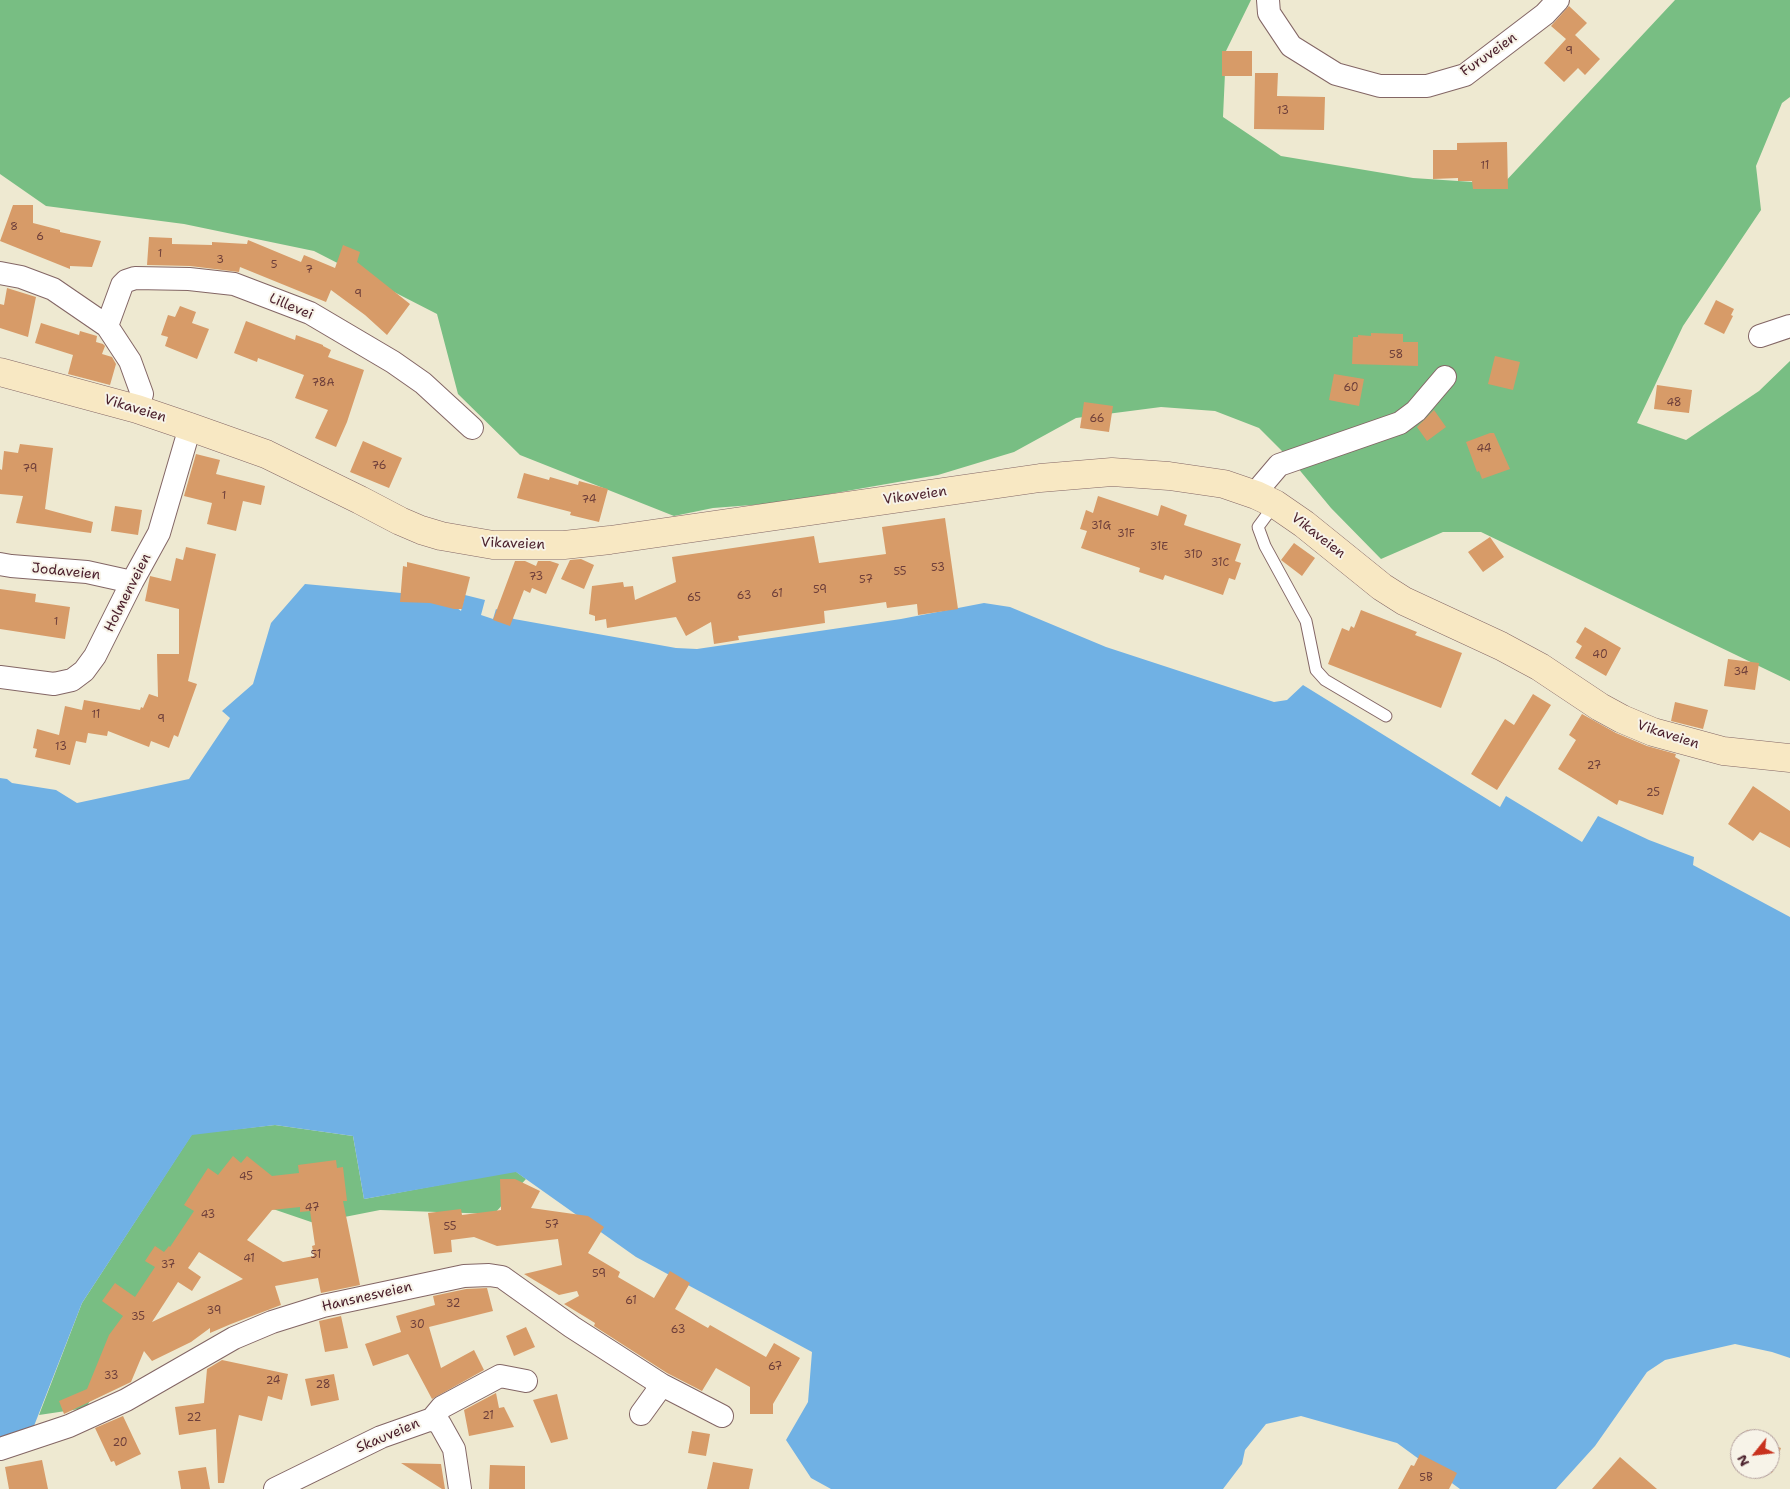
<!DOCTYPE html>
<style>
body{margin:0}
#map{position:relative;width:1790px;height:1489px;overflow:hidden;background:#eee9d1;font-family:"Shantell Sans",sans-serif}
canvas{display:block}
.north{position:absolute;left:1730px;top:1429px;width:50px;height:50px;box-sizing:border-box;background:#f7f3e8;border:1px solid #b29e9c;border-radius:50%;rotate:241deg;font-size:14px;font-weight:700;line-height:20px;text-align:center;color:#4a1f2b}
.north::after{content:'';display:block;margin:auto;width:18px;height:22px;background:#c8321e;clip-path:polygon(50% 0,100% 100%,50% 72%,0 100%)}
</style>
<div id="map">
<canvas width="1790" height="1489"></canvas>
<div class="north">N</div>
</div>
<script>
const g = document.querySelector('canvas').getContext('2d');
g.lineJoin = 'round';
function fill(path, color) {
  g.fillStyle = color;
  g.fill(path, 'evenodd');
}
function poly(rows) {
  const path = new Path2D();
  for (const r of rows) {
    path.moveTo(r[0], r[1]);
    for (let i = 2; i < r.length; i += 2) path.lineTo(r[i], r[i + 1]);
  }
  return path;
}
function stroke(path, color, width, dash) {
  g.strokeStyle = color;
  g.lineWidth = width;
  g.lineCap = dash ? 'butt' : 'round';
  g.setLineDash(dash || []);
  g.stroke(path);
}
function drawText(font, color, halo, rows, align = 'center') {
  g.font = font + ' "Shantell Sans",sans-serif';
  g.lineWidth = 4;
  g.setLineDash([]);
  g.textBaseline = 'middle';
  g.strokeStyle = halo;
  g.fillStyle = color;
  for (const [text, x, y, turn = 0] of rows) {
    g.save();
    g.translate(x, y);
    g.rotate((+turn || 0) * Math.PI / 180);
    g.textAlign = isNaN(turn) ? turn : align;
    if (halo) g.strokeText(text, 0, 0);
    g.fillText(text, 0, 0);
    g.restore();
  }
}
fill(poly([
 [0,0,1251,0,1226,51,1223,117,1281,156,1413,178,1503,184,1675,0,1790,0,1790,97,1782,103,1756,166,1761,210,1683,326,1637,423,1686,440,1759,391,1790,361,1790,681,1481,532,1443,532,1381,559,1331,508,1292,461,1259,428,1215,411,1161,407,1076,418,1014,452,938,475,778,503,713,508,674,516,520,455,458,394,437,314,314,251,184,224,46,206,0,174],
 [275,1125,353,1136,364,1199,515,1171,526,1179,494,1214,380,1210,314,1223,232,1195,161,1268,86,1408,39,1415,82,1303,192,1134]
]), '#78be83');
fill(poly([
 [305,584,401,593,440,595,461,611,465,595,485,600,481,615,493,619,496,609,514,619,676,648,697,649,901,619,984,603,1010,607,1106,647,1274,702,1287,700,1303,685,1500,807,1506,796,1582,842,1598,816,1649,840,1694,857,1693,865,1790,917,1790,1358,1772,1352,1735,1344,1665,1360,1647,1372,1595,1446,1556,1489,1460,1489,1397,1443,1301,1416,1266,1424,1245,1450,1242,1464,1223,1489,831,1489,811,1478,786,1440,808,1402,812,1352,636,1257,516,1172,364,1199,353,1136,275,1125,192,1135,82,1303,32,1431,0,1437,0,778,7,779,12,783,56,790,77,803,189,779,230,718,222,711,253,684,271,623]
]), '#70b1e4');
fill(poly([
 [1569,6,1587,23,1575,35,1600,59,1585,75,1578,68,1564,82,1544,63,1566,39,1551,26],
 [1222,51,1252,51,1252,76,1222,76],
 [1255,73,1278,73,1277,96,1325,97,1324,130,1254,129],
 [1507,142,1508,189,1473,189,1472,181,1458,181,1458,178,1433,179,1433,150,1457,150,1457,143],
 [13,205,33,205,33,223,60,230,60,232,101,241,92,267,70,266,70,269,0,241],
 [149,237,172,238,172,244,212,245,212,242,247,244,248,240,301,262,304,255,335,268,343,245,360,252,357,262,410,304,387,335,365,315,331,290,326,302,240,267,239,272,190,266,147,265],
 [7,288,36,297,28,337,0,328,0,304,4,305],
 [1716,300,1734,309,1731,315,1733,316,1724,334,1704,324],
 [180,306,196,312,192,323,209,329,197,359,165,346,168,337,161,335,168,315,175,317],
 [246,321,295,340,296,335,323,345,323,346,331,350,328,357,364,370,347,422,336,447,315,438,328,410,295,398,304,375,258,358,257,362,234,353],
 [41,323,79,335,80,331,97,336,96,342,103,344,105,346,102,354,112,357,116,364,110,385,68,374,73,355,35,343],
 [1371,333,1403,334,1403,342,1418,342,1418,366,1352,364,1353,337,1358,337,1358,335,1371,336],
 [1495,356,1520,362,1513,390,1488,384],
 [1334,374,1364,379,1359,406,1329,400],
 [1657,385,1692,390,1689,413,1654,409],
 [1084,402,1113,406,1109,432,1080,428],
 [1434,410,1446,427,1427,441,1417,427],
 [1490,433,1494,433,1510,469,1482,479,1479,471,1477,472,1466,442],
 [363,441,402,458,389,488,350,472],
 [20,444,53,448,45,509,93,522,91,533,16,523,23,496,0,494,0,469,2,470,4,451,18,453],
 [196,454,220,460,216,474,265,486,261,505,243,501,236,531,207,524,212,503,184,496],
 [524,473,549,480,550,477,578,485,579,481,608,489,599,522,570,515,571,512,517,498],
 [1098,496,1158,516,1161,505,1187,515,1184,525,1241,544,1235,561,1241,563,1235,580,1229,578,1223,595,1165,575,1163,580,1139,572,1140,568,1081,548,1087,531,1080,529,1086,510,1093,513],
 [115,506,142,510,138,535,111,531],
 [945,518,958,609,918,615,917,604,887,608,886,602,824,611,825,623,738,636,739,640,714,644,711,622,686,636,676,617,607,628,606,619,595,621,595,616,589,614,592,586,623,582,624,587,633,586,635,600,676,582,672,557,814,536,819,563,886,554,882,527],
 [1490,537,1504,557,1483,572,1468,552],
 [1294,543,1315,558,1302,576,1281,560],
 [186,547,216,554,188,681,197,684,178,737,174,735,169,748,151,741,149,747,108,731,107,736,88,733,86,743,76,741,70,765,35,757,37,749,33,748,37,729,59,735,65,706,82,710,84,700,140,710,141,707,143,708,149,694,158,697,157,654,179,654,179,609,145,601,150,576,171,581,176,558,183,560],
 [581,559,594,565,584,589,561,579,570,560],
 [515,561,525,561,536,566,538,561,550,561,559,564,546,594,532,588,530,593,524,590,510,626,493,620],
 [407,562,470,577,462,609,454,609,430,603,400,602,403,566,407,567],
 [0,589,36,594,35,602,70,607,65,639,0,629],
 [1361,610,1417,632,1415,635,1462,653,1441,708,1328,664,1342,628,1349,631,1351,626,1354,628],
 [1585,627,1621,648,1606,676,1575,658,1582,646,1576,642],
 [1728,659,1759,663,1755,690,1724,686],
 [1533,694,1551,705,1497,790,1471,774,1505,719,1514,725],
 [1675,702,1708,710,1703,729,1671,721],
 [1582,714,1616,733,1647,746,1676,754,1675,757,1680,760,1663,815,1619,800,1617,805,1558,769,1576,740,1569,735],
 [1753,786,1790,811,1790,848,1760,832,1753,841,1728,824],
 [233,1156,241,1163,247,1156,272,1176,299,1173,298,1165,336,1160,337,1168,343,1167,347,1201,343,1201,360,1285,321,1293,318,1278,275,1286,281,1305,231,1324,210,1333,210,1328,191,1342,152,1361,144,1351,131,1382,64,1414,59,1401,87,1389,109,1335,123,1316,102,1301,115,1283,135,1297,155,1267,145,1261,155,1246,164,1252,169,1246,170,1247,194,1211,184,1205,208,1168,218,1175],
 [300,1207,300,1212,310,1211,315,1245,312,1246,314,1256,283,1262,247,1240,272,1210],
 [199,1252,243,1279,152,1322,178,1282,192,1291,201,1277,188,1268],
 [500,1179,515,1179,540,1191,531,1208,588,1216,604,1227,588,1253,620,1272,618,1277,654,1298,670,1271,690,1283,675,1309,708,1328,710,1325,766,1357,774,1343,800,1358,773,1404,773,1414,750,1414,750,1387,716,1368,702,1391,667,1373,594,1326,595,1323,564,1304,579,1296,577,1291,559,1295,524,1274,562,1265,558,1239,497,1246,474,1237,451,1240,452,1252,434,1254,428,1213,461,1209,462,1215,501,1210],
 [487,1288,493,1311,429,1327,441,1368,474,1350,484,1370,432,1399,408,1354,373,1366,365,1344,401,1332,396,1316,435,1305,433,1296,466,1289],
 [341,1316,348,1348,325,1352,319,1321],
 [526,1327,535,1347,514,1356,506,1336],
 [222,1360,288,1374,282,1400,268,1396,262,1421,239,1415,224,1483,218,1483,216,1429,179,1435,175,1407,204,1403,207,1369],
 [334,1374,339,1400,311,1406,305,1379],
 [496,1393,499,1408,504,1407,514,1427,469,1436,464,1410],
 [557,1394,568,1439,551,1443,533,1400],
 [123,1416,141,1454,116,1466,114,1461,111,1462,95,1428],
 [1747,1430,1772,1438,1770,1443,1770,1439,1743,1439],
 [692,1431,710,1434,706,1456,688,1453],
 [1770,1444,1781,1448,1772,1473,1761,1469,1770,1469],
 [1420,1454,1457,1473,1449,1489,1398,1489,1411,1465,1414,1466],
 [1620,1457,1657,1489,1592,1489],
 [42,1460,48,1489,9,1489,5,1467],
 [713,1462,753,1469,749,1489,707,1489],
 [401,1463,441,1464,445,1489,442,1489],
 [490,1465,525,1466,525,1489,489,1489],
 [206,1467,210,1489,181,1489,178,1471]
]), '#d79b68');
const lane = poly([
 [1275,504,1258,527,1265,546,1306,621,1316,670,1325,680,1386,716]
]);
const street = poly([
 [1268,0,1269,13,1291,46,1336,74,1380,86,1427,86,1465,75,1545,14,1558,0],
 [0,273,21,277,53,289,107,326,130,361,142,394,137,409],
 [107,326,122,285,126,281,135,278,189,279,234,284,310,313,393,362,423,383,472,428],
 [1760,336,1790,326],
 [1256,495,1262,485,1279,465,1400,423,1416,411,1445,377],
 [0,564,11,566,87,572,132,582],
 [0,677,54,684,72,680,84,671,95,656,132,582,159,533,190,427],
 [641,1414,662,1385],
 [432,1419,442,1407,500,1376,526,1381],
 [0,1449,69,1426,126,1400,234,1338,272,1322,323,1306,464,1276,489,1275,502,1277,572,1327,662,1385,722,1416],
 [275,1489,381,1437,432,1419,440,1424,454,1449,460,1489]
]);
const secondary = poly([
 [0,372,137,409,190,427,266,454,360,500,400,521,421,530,441,536,493,545,564,545,610,540,1040,478,1112,472,1169,476,1224,484,1256,495,1275,504,1304,524,1382,587,1404,601,1501,646,1540,667,1600,707,1622,719,1653,732,1723,751,1790,758]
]);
stroke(lane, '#836665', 13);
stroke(street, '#836665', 24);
stroke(secondary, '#836665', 29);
stroke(lane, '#fff', 11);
stroke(street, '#fff', 22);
stroke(secondary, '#f8e8c3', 28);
drawText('11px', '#6d3e3a', null, [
 ["9",1569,51],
 ["13",1283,111],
 ["11",1485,166],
 ["8",14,227],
 ["6",40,237],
 ["1",160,254],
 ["3",220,260],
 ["5",274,265],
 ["7",309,270],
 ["9",358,294],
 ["58",1396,355],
 ["78A",323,383],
 ["60",1351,388],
 ["48",1674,403],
 ["66",1097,419],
 ["44",1484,449],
 ["76",379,466],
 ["79",30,469],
 ["1",224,496],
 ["74",589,500],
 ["31G",1101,526],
 ["31F",1126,534],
 ["31E",1159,547],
 ["31D",1193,555],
 ["31C",1220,563],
 ["53",938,568],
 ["55",900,572],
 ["73",536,577],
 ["57",866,580],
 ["59",820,590],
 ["61",777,594],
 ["63",744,596],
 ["65",694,598],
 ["1",56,622],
 ["40",1600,655],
 ["34",1741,672],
 ["11",96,715],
 ["9",161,719],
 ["13",61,747],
 ["27",1594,766],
 ["25",1653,793],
 ["45",246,1177],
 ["47",312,1208],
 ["43",208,1215],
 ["57",552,1225],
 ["55",450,1227],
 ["51",316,1255],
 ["41",249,1259],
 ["37",168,1265],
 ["59",599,1274],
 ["61",631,1301],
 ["32",453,1304],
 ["39",214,1311],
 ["35",138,1317],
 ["30",417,1325],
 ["63",678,1330],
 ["67",775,1367],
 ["33",111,1376],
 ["24",273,1381],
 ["28",323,1385],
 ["21",488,1416],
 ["22",194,1418],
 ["20",120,1443],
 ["5B",1426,1478]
]);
drawText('14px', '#4a1f2b', '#f7f3e8', [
 ["Furuveien",1489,55,-35],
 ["Lillevei",291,307,23],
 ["Vikaveien",135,409,17],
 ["Vikaveien",915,496,-8],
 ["Vikaveien",1318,536,38],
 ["Vikaveien",513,544,2],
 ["Jodaveien",66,572,6],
 ["Holmenveien",128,593,-63],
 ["Vikaveien",1668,735,18],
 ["Hansnesveien",367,1297,-13],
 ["Skauveien",388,1436,-23]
]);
</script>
